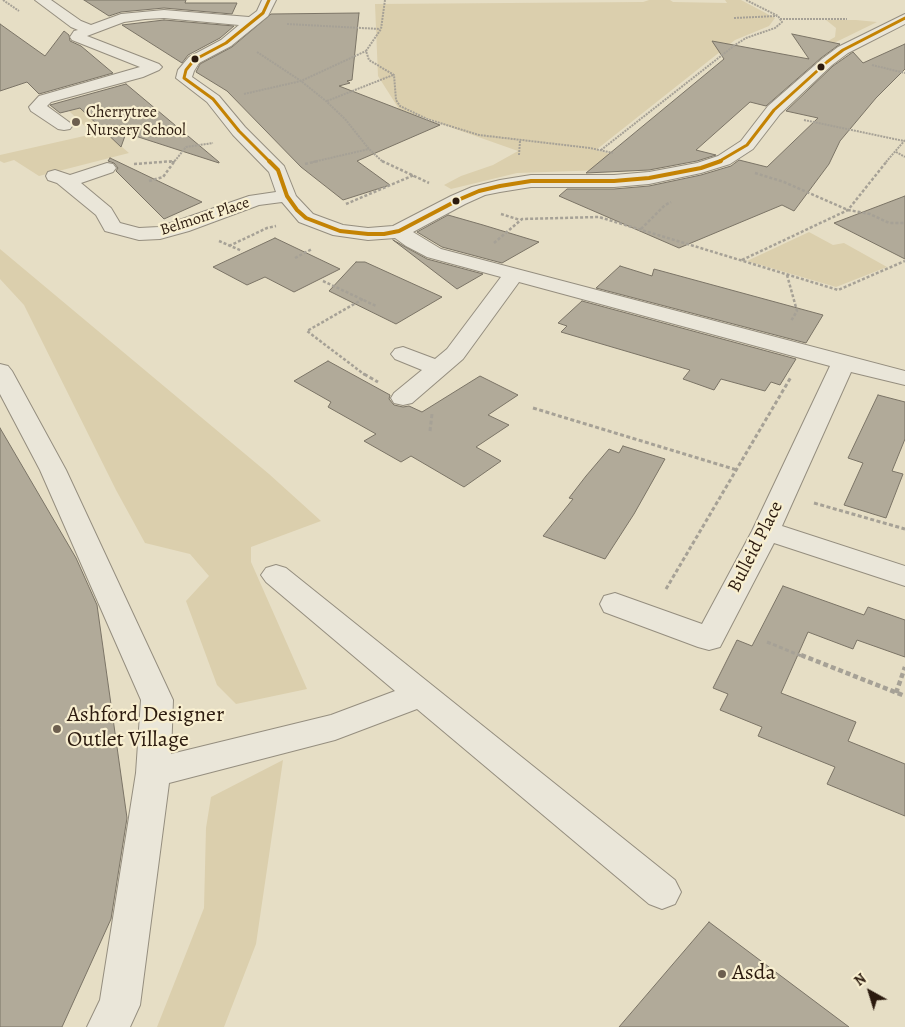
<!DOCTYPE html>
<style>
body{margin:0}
#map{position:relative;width:905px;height:1027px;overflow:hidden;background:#e6dec5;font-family:Alegreya,serif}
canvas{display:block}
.north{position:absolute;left:845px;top:967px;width:50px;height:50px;-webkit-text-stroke:4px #f8efd0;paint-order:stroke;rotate:321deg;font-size:14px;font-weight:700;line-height:20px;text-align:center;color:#2c1b0f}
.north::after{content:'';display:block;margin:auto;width:18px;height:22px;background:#2c1b0f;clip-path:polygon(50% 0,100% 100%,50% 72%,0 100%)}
</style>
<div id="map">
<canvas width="905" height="1027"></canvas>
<div class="north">N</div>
</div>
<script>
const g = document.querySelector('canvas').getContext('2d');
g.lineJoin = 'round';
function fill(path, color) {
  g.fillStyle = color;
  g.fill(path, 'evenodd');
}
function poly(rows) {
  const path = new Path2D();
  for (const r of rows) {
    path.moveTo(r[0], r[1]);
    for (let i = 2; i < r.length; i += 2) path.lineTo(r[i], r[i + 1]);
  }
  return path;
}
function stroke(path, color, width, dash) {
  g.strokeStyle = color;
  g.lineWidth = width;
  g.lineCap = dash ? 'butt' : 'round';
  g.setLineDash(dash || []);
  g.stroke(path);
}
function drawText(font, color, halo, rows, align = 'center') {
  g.font = font + ' Alegreya,serif';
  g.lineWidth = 4.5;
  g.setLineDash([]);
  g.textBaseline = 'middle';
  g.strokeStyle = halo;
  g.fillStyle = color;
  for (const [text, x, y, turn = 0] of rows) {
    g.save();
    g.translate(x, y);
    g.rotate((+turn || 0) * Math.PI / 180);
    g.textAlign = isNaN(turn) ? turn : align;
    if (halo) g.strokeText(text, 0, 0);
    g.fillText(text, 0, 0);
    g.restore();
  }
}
fill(poly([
 [649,0,670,0,673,2,727,3,725,0,741,0,775,18,769,26,735,40,596,150,663,168,517,173,451,189,444,185,461,176,493,165,518,151,399,109,378,76,375,4,643,2],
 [826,20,856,20,877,22,834,43,828,41,835,37,836,28],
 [94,105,137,126,107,134,129,153,39,176,14,160,4,163,0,161,0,155,93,134,69,111],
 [809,232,833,245,844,243,887,267,836,287,747,261],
 [0,249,269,474,321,521,251,547,251,562,307,689,236,704,217,685,186,601,209,576,190,554,145,543,116,490,24,305,0,279],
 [283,760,256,944,224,1027,157,1027,204,908,206,828,211,797]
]), '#dbcfad');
const building = poly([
 [84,0,186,0,185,3,237,3,232,14,164,8,121,12,109,16,84,0],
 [359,13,352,80,347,81,350,83,339,86,440,125,357,161,390,185,343,200,301,167,227,91,196,72,200,64,232,47,271,14,359,13],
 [164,20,234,26,220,38,188,55,182,63,122,25,164,20],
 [0,24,45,56,64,31,69,35,70,41,81,46,113,73,39,94,27,82,0,91,0,24],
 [792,34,840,44,821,58,766,106,750,102,696,150,716,155,697,161,649,170,586,173,724,59,712,41,809,59,792,34],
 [905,44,905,69,876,98,840,141,829,164,794,211,782,205,679,248,559,196,567,189,614,189,649,186,701,175,731,166,739,160,767,167,818,118,786,111,833,66,853,52,863,63,905,44],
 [126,84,219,162,219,163,126,133,121,147,80,108,60,113,50,105,126,84],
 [110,158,202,202,164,219,116,171,118,168,114,163,108,161,110,158],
 [905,196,905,259,834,223,905,196],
 [448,215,483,225,539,242,502,263,442,247,417,232,448,215],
 [275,238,296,248,340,269,294,292,265,277,247,285,213,267,275,238],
 [393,240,427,259,483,274,457,289,393,240],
 [356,262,365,262,442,297,396,324,329,291,356,262],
 [620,266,652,276,654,269,823,315,806,343,596,288,620,266],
 [582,301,796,359,780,385,771,382,765,391,721,379,714,390,683,379,690,370,561,332,567,326,558,323,582,301],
 [328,361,390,395,389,399,394,405,403,407,409,406,422,412,480,376,518,395,488,415,509,425,476,447,501,461,464,487,411,456,401,462,364,441,376,434,328,407,331,402,294,381,328,361],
 [878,395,905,402,905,439,892,471,903,474,886,518,844,505,863,463,848,458,878,395],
 [0,428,76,558,97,605,127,818,111,919,62,1027,0,1027,0,428],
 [623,446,665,459,634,514,605,559,543,536,573,499,569,498,586,476,609,449,619,453,623,446],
 [783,586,864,615,868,607,905,620,905,657,857,640,853,649,808,632,781,693,856,722,848,741,905,764,905,816,827,784,835,767,758,736,762,727,720,710,728,694,713,688,737,640,752,646,783,586],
 [709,922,849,1027,619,1027,709,922]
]);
fill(building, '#b1aa99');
stroke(building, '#7b7466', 1);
const minor = poly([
 [35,0,51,0,81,21,91,25,121,14,164,10,249,17,257,11,262,0,276,0,268,16,231,46,199,63,194,71,192,77,219,96,245,127,284,166,296,196,313,214,343,225,368,228,393,226,451,196,472,187,500,180,531,175,614,175,649,172,697,163,718,156,741,141,768,106,822,59,838,47,905,14,905,24,848,53,832,65,780,114,753,149,730,164,701,173,649,184,614,187,531,187,500,192,485,195,465,204,413,232,441,249,905,371,905,385,851,372,782,526,905,566,905,586,774,543,720,647,709,650,698,647,604,612,600,604,604,596,615,593,702,624,752,531,830,366,519,282,463,359,412,403,403,405,394,403,391,398,394,393,422,370,395,359,391,354,395,349,403,347,435,359,447,349,501,277,427,257,406,246,395,238,368,240,333,235,299,222,282,202,259,205,189,231,160,239,139,240,105,231,96,215,57,183,48,180,46,176,48,172,55,170,70,175,107,163,113,164,116,168,113,172,81,183,111,208,120,223,139,228,159,227,249,196,276,192,269,172,233,135,207,102,176,78,178,70,189,57,221,40,239,25,164,18,145,19,124,22,87,36,159,64,162,67,159,70,143,77,51,102,47,106,73,125,70,129,64,130,58,129,31,111,29,107,39,96,140,67,72,40,70,37,74,31,78,30,71,27,35,0],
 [0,364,8,366,12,371,66,470,173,700,171,754,331,715,395,691,266,582,261,575,266,568,276,565,286,568,675,880,681,892,675,904,662,909,649,904,417,709,335,740,169,783,140,1005,130,1027,87,1027,100,1000,136,773,141,700,40,470,0,394,0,364]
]);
stroke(minor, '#958e7f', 2);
stroke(poly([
 [3,0,19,11],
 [385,0,381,29,366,51,369,60,394,75,396,100,400,106,427,119,479,135,590,148,613,153],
 [734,18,777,16],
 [780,19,847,19],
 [287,24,380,29],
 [257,52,301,81,326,101,345,119,369,149,383,162],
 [872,65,905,73],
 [244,94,301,81,366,51],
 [327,101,393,75],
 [804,120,904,141],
 [601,150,735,45,746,38,775,28,782,22,778,16,746,0],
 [896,152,905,157],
 [519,155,520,141],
 [169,162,174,162,186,147,213,143],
 [313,162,369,149],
 [886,162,905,140]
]), '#a6a196', 2, [2, 1]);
stroke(poly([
 [382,161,429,183],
 [134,164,175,161],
 [305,164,318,161],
 [755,173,784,182,848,210,870,214,889,223,905,223],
 [149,181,163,177,174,162],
 [346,204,414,175],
 [501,214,520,220],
 [641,229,665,205,671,202],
 [219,241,242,251],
 [494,243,522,219,599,217,838,290,905,261],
 [229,246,267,228,276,226],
 [295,258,312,249],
 [742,260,848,210,887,161],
 [787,275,797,311,791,321],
 [323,281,376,306],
 [363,299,307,331,365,375]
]), '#a6a196', 2.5, [3, 2]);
stroke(poly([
 [364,374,378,382],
 [533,408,737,470],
 [430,431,432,414],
 [814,503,905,529],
 [666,589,791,377],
 [767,642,804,657]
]), '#a6a196', 3, [4, 2.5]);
stroke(poly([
 [801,655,905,696],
 [896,693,905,667]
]), '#a6a196', 4.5, [5, 3]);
fill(minor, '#eae6d9');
stroke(poly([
 [269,0,263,13,226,43,194,60,186,70,184,78,213,99,239,131,270,162],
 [718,162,747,145,774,110,827,62,843,50,905,18]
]), '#c48304', 3);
stroke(poly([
 [269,161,278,170,287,196,297,210,306,218,340,231,368,234,384,234,399,231,458,200,479,191,500,186,531,181,614,181,649,178,701,168,721,161]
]), '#c48304', 4);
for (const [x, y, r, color] of [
 [195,59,4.5,"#2c1b0f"],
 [821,67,4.5,"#2c1b0f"],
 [76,122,5,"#6d5f4f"],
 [456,201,4.5,"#2c1b0f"],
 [57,729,5,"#6d5f4f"],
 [722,974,5,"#6d5f4f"]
]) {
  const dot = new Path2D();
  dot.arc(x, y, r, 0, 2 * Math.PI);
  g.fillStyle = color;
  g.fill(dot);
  stroke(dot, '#f8efd0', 2);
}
drawText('16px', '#2c1b0f', '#f8efd0', [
 ["Cherrytree",86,113],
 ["Nursery School",86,131]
], 'left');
drawText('16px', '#2c1b0f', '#f8efd0', [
 ["Belmont Place",205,217,-18]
]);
drawText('19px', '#2c1b0f', '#f8efd0', [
 ["Bulleid Place",756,547,-63]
]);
drawText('22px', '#2c1b0f', '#f8efd0', [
 ["Ashford Designer",67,716],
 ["Outlet Village",67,741],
 ["Asda",732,974]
], 'left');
</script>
